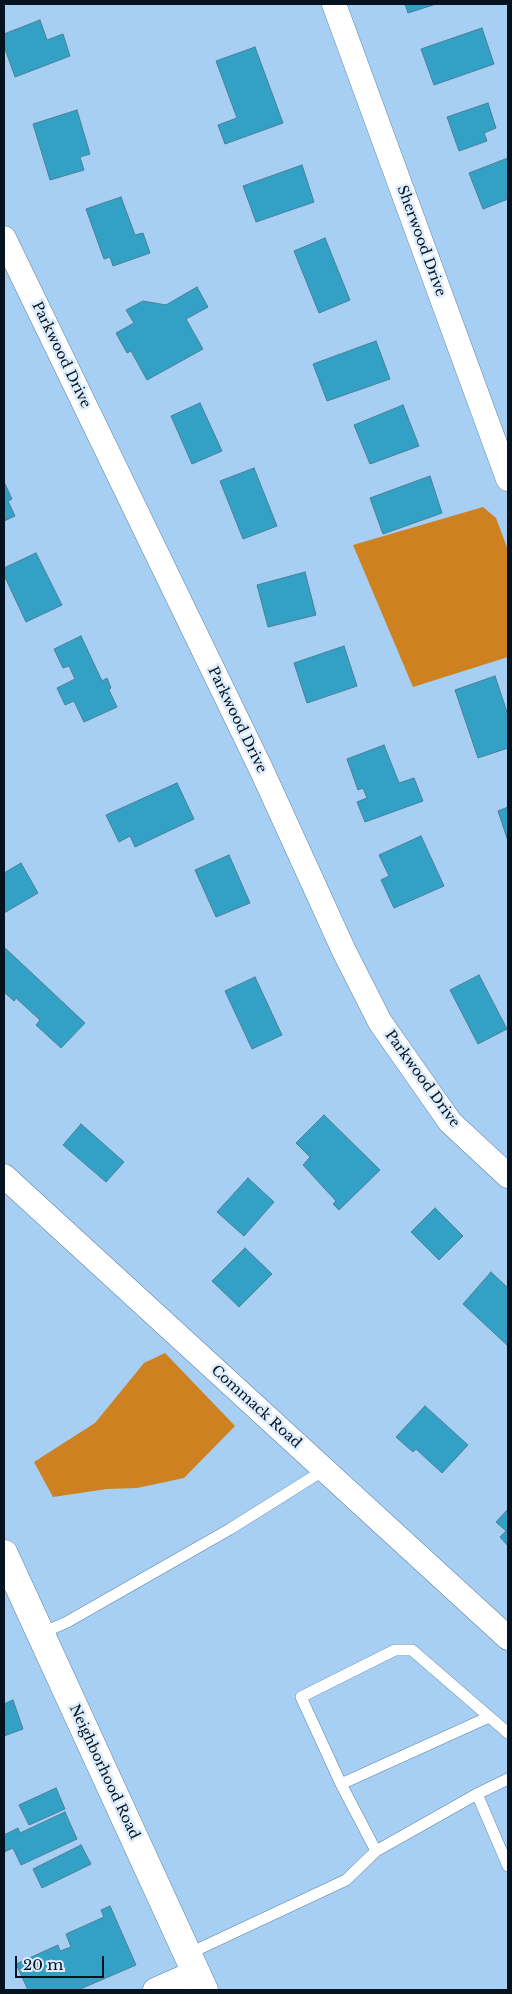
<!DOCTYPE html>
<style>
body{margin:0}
#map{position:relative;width:512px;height:1994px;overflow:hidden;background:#a7cff3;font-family:"Libre Baskerville",serif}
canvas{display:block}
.frame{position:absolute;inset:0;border:5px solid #051320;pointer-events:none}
.scale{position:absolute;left:15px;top:1956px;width:89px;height:22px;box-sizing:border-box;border:2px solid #051320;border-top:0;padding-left:6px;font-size:15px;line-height:18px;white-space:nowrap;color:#051320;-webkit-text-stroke:4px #ddedfc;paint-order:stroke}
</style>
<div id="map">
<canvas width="512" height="1994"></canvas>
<div class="frame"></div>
<div class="scale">20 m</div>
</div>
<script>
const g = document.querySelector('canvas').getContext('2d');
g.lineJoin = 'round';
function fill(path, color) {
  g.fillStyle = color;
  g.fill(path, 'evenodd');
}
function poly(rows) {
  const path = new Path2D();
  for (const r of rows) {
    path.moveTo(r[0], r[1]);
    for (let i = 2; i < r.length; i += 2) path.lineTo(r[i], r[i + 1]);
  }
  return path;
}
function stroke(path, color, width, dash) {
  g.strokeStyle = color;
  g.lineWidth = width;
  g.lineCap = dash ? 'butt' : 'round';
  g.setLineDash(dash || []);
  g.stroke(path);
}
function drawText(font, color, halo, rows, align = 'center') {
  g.font = font + ' "Libre Baskerville",serif';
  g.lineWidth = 5;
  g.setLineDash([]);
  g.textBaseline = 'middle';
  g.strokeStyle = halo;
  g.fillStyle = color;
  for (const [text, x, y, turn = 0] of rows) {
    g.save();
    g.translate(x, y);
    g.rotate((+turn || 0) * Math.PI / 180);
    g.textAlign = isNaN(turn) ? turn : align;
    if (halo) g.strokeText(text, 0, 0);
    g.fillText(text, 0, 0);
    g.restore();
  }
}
fill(poly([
 [483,507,496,518,508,550,508,657,413,687,353,545],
 [165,1353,235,1426,184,1478,137,1488,107,1489,53,1497,34,1462,95,1423,144,1363]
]), '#cd8121');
const building = poly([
 [405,4,436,4,408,13,405,4],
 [40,20,47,40,63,34,70,56,15,77,4,46,4,34,40,20],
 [482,28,494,64,434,85,421,49,482,28],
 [255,47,283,123,225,144,218,125,237,118,216,61,255,47],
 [488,103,496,128,484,133,487,141,459,151,447,117,488,103],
 [77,110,90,154,80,157,84,170,50,180,33,124,77,110],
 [508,158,508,199,483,209,469,173,508,158],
 [302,165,314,202,256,222,243,186,302,165],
 [121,197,135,235,143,233,150,253,113,266,110,257,104,259,86,209,121,197],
 [325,238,350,300,319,313,294,251,325,238],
 [197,287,208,307,186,319,203,349,147,380,131,351,127,353,116,333,134,323,126,310,143,301,166,305,197,287],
 [376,341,390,379,327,401,313,364,376,341],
 [200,403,222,451,192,464,171,416,200,403],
 [403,405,419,446,370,464,354,425,403,405],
 [254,468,277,526,243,539,220,481,254,468],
 [430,476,442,513,383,534,370,498,430,476],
 [4,482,12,499,8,501,15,516,4,521,4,482],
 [36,553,62,605,26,622,4,575,4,568,36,553],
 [305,572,316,615,268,627,257,585,305,572],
 [81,636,102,681,107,678,111,688,109,690,117,707,84,722,74,701,65,705,57,688,75,679,69,666,63,668,54,649,81,636],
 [344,646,357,686,307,703,294,663,344,646],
 [495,676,508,715,508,748,478,758,455,690,495,676],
 [384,745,399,783,414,778,423,801,365,822,357,802,367,798,363,788,358,790,347,759,384,745],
 [177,783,194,819,135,847,130,836,119,842,106,815,177,783],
 [508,807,508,841,498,811,508,807],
 [421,836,444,886,394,908,381,880,389,876,379,855,421,836],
 [229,855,250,903,216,917,195,870,229,855],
 [21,863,38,893,4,913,4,873,21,863],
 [4,947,85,1023,61,1048,36,1025,40,1020,16,998,14,1001,4,992,4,947],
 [479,975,507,1029,478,1044,450,990,479,975],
 [255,977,282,1035,252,1049,225,991,255,977],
 [324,1115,380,1170,339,1210,333,1204,336,1201,303,1165,310,1157,296,1143,324,1115],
 [81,1124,124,1162,106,1182,63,1145,81,1124],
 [248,1178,274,1202,244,1236,217,1212,248,1178],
 [435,1208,463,1236,439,1260,411,1232,435,1208],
 [245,1248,272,1274,239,1307,212,1281,245,1248],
 [491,1272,508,1288,508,1346,463,1304,491,1272],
 [425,1406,468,1445,442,1473,416,1449,413,1452,396,1437,425,1406],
 [508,1509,508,1546,500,1537,506,1531,496,1522,508,1509],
 [13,1700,23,1729,4,1736,4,1704,13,1700],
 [56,1788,65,1809,29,1825,19,1805,56,1788],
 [65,1812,77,1839,21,1865,13,1848,4,1852,4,1835,18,1828,20,1833,65,1812],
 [81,1845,91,1864,42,1888,33,1869,81,1845],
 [110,1906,136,1965,78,1990,28,1990,16,1964,58,1945,60,1951,71,1947,66,1934,104,1917,101,1910,110,1906]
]);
fill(building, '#33a0c6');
stroke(building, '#4a8096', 1);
const lane = poly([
 [40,1634,67,1622,230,1529,324,1470],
 [341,1784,489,1717],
 [477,1794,508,1866],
 [376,1851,341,1784,301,1697,395,1650,412,1650,508,1733],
 [188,1954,346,1880,376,1851,477,1794,508,1779]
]);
const street = poly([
 [334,4,508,479],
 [4,238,262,771,344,951,380,1022,450,1122,508,1176],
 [4,1176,508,1638],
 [155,1990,196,1972]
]);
const secondary = poly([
 [4,1554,204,1990]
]);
stroke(lane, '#5e84a5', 12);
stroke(street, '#5e84a5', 25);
stroke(secondary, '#5e84a5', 29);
stroke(lane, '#fff', 11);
stroke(street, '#fff', 24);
stroke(secondary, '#fff', 28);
drawText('14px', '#051320', '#ddedfc', [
 ["Sherwood Drive",421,241,70],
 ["Parkwood Drive",61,355,64],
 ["Parkwood Drive",237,720,64],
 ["Parkwood Drive",422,1079,54],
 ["Commack Road",256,1407,42],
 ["Neighborhood Road",104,1772,65]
]);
</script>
